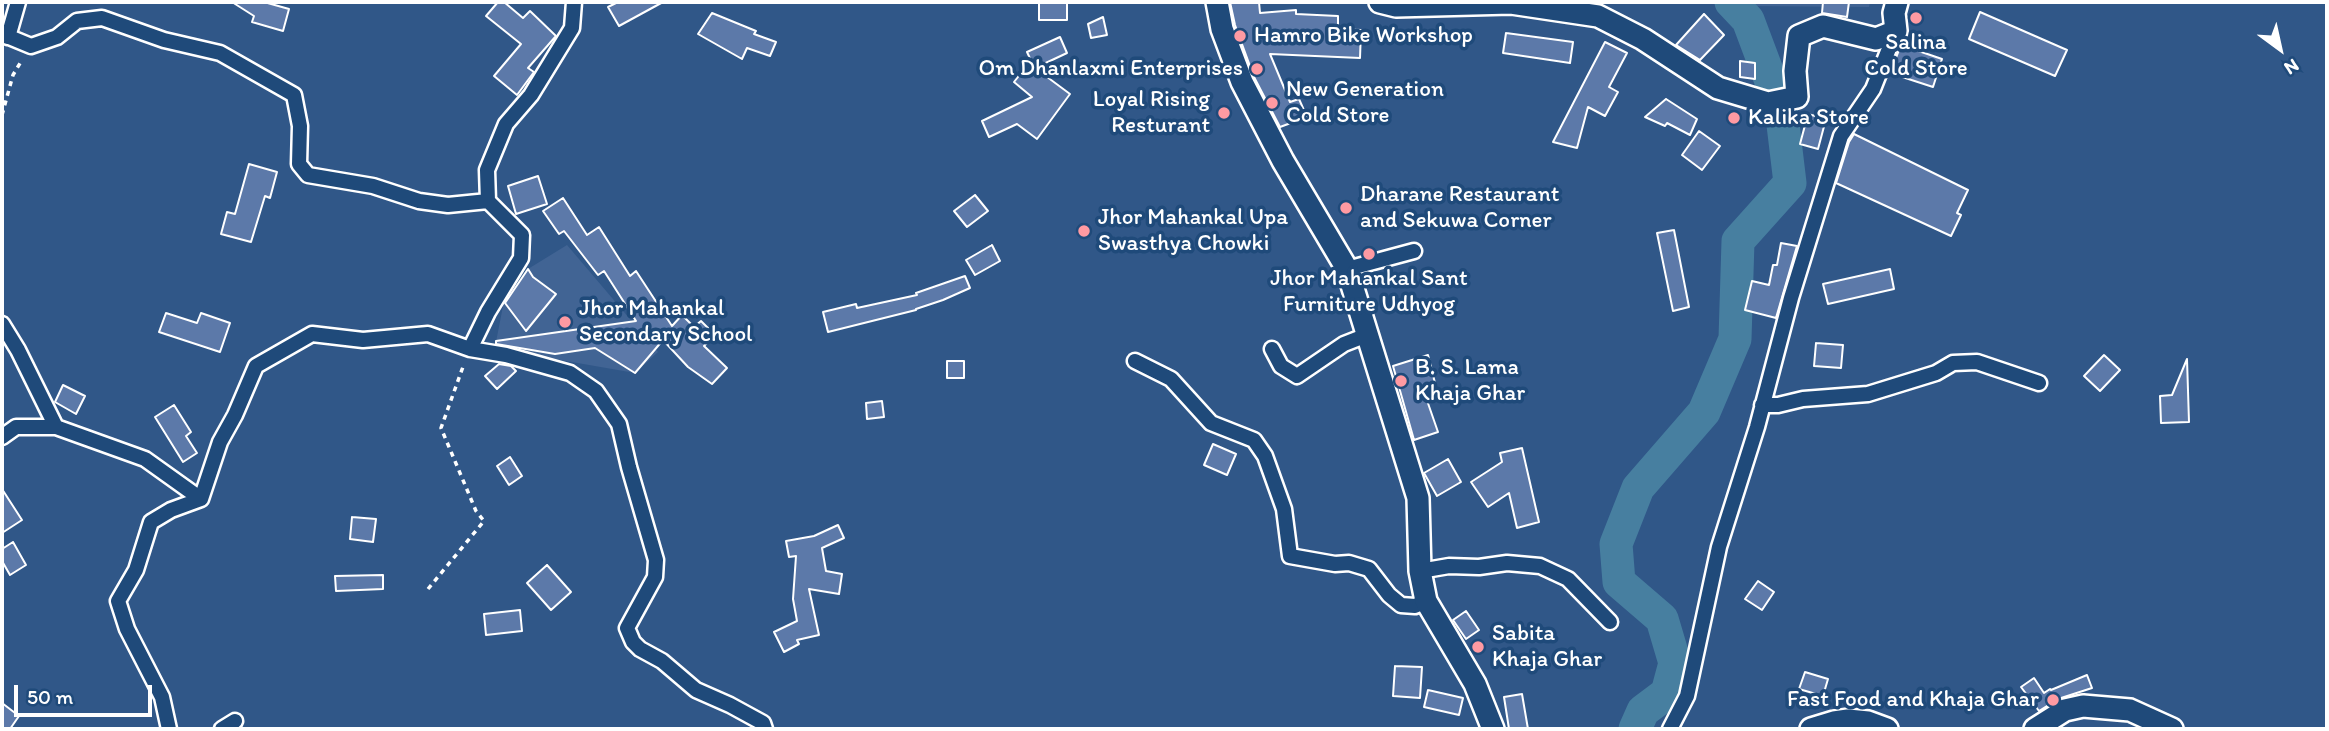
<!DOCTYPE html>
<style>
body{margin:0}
#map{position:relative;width:2329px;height:731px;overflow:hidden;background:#305788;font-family:Itim,sans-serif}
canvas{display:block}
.frame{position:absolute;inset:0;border:4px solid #fff;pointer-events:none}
.north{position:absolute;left:2245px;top:14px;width:70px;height:70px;-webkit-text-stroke:5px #1f4a7a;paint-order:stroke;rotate:147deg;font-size:19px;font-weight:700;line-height:28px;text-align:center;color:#fff}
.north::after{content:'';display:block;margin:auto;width:24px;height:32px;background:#fff;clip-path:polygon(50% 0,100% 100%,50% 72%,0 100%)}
.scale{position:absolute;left:14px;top:685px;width:138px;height:32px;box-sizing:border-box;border:4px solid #fff;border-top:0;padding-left:9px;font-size:21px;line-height:24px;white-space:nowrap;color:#fff;-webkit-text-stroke:5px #1f4a7a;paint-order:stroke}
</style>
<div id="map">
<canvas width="2329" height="731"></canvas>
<div class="frame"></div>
<div class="north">N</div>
<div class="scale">50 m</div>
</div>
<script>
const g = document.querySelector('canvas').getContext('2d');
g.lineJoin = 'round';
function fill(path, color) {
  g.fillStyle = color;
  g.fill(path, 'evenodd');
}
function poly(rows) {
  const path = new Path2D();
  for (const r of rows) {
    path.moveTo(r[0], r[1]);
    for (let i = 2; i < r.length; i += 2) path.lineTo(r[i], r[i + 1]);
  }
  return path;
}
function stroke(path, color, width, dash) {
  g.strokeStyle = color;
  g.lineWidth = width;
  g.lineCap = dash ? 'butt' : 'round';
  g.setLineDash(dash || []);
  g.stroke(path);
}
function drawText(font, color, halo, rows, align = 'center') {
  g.font = font + ' Itim,sans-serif';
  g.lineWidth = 7;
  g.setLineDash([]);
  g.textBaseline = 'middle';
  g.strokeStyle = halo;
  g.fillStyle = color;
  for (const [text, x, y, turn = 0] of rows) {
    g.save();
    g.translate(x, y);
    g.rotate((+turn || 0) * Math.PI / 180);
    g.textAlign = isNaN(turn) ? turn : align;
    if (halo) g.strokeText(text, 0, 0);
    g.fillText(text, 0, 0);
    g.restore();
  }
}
fill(poly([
 [1743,2,1870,2,1869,7,1742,6],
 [567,245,658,352,635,373,526,354,501,348,496,342,504,301,528,269]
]), '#416494');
stroke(poly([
 [1635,729,1643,711,1667,693,1675,663,1662,619,1619,582,1616,544,1638,488,1704,412,1735,339,1738,241,1790,183,1781,108,1748,20,1731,2]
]), '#477fa0', 33);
const building = poly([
 [232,2,264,2,289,9,283,31,252,22,254,16,232,2],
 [498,2,504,2,523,18,530,11,556,36,528,68,534,72,517,95,494,76,521,44,486,16,498,2],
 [618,2,663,2,619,26,608,7,618,2],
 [1039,2,1067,2,1067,20,1039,20,1039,2],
 [1230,2,1259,2,1260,13,1296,10,1296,14,1338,16,1338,29,1361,30,1360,58,1270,54,1290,102,1299,99,1307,117,1280,127,1254,77,1235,25,1230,2],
 [1823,2,1849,2,1847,17,1822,13,1823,2],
 [1980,12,2067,50,2055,76,1969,39,1980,12],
 [712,13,756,31,754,34,776,42,770,56,747,48,742,59,698,34,712,13],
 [1704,14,1724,35,1700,60,1676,45,1704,14],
 [1103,17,1107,35,1091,38,1088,24,1103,17],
 [1506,33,1573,42,1570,63,1503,53,1506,33],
 [1060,37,1067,53,1035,68,1070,94,1037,139,1017,124,989,137,982,121,1032,97,1014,82,1029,63,1034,67,1027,52,1060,37],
 [1605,42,1627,53,1609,87,1618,92,1605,116,1588,107,1577,148,1553,142,1605,42],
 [1901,45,1942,59,1933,87,1890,73,1901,45],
 [1740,61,1755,63,1755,79,1740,77,1740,61],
 [1666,99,1697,119,1690,135,1667,123,1665,126,1645,117,1666,99],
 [1808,114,1826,119,1818,149,1800,144,1808,114],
 [1699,131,1720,146,1702,170,1682,155,1699,131],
 [1854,134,1968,190,1957,213,1961,215,1951,236,1836,183,1849,142,1854,134],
 [249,164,277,172,270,198,265,196,251,242,221,234,227,212,235,214,249,164],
 [538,176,547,204,516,214,508,186,538,176],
 [975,195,988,211,967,227,954,211,975,195],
 [563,198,587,235,599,227,630,276,636,271,672,326,682,315,694,327,701,321,715,335,704,346,727,368,712,384,688,367,663,340,635,373,595,348,555,354,496,344,496,341,636,321,604,271,598,275,564,231,559,234,543,211,563,198],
 [1674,230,1689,307,1673,311,1657,233,1674,230],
 [1781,243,1797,246,1776,318,1745,310,1752,281,1769,285,1773,265,1777,265,1781,243],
 [992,245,1000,261,975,275,966,260,992,245],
 [528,269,533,277,556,294,526,331,505,303,528,269],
 [1890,269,1894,289,1828,304,1823,284,1890,269],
 [965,276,970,288,943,300,916,309,916,310,828,332,823,312,856,304,857,308,917,295,916,293,965,276],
 [166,313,197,323,201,313,230,323,220,352,159,332,166,313],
 [1816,343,1843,345,1841,368,1814,366,1816,343],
 [1428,355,1435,383,1422,386,1438,432,1414,440,1393,366,1428,355],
 [2104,355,2120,370,2100,391,2084,376,2104,355],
 [2187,359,2189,422,2161,423,2160,396,2172,395,2187,359],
 [947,361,964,361,964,378,947,378,947,361],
 [499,364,511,366,516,371,497,389,485,376,499,364],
 [63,385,85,396,76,414,55,402,63,385],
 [882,401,884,417,867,419,866,403,882,401],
 [174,405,191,432,186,436,197,453,183,462,155,417,174,405],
 [1213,444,1236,454,1227,475,1204,465,1213,444],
 [1522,448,1539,522,1517,528,1509,493,1488,507,1471,482,1502,462,1500,453,1522,448],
 [510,457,522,476,509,485,497,466,510,457],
 [1448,459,1461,482,1437,496,1424,473,1448,459],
 [2,489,22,520,2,533,2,489],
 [352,517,376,519,373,542,350,539,352,517],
 [838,525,844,538,822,548,826,571,842,574,839,594,809,589,819,635,797,640,799,644,784,652,774,632,797,621,793,599,796,556,789,557,786,541,814,536,838,525],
 [13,542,26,565,10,575,2,561,2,549,13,542],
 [547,565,571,592,551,610,527,583,547,565],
 [383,575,383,589,336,591,335,576,383,575],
 [1758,581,1774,592,1762,610,1745,599,1758,581],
 [520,610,522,631,486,635,484,614,520,610],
 [1466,611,1479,630,1466,639,1453,620,1466,611],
 [1395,666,1422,667,1420,698,1393,696,1395,666],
 [1805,672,1828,679,1823,696,1799,689,1805,672],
 [2087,675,2092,688,2058,699,2039,711,2021,687,2034,678,2044,693,2050,689,2051,690,2087,675],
 [1428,690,1463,698,1459,715,1424,707,1428,690],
 [1522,694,1528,729,1509,729,1504,697,1522,694],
 [2,703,19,716,10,729,2,729,2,703]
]);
fill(building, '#5c79a9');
stroke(building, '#fff', 2);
const street = poly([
 [2,34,31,46,57,37,77,21,102,18,164,40,220,53,294,95,300,126,299,164,308,175,373,186,419,201,448,205,488,201],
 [8,37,18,2],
 [1347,269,1414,251],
 [2,324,18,350,56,427],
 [470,349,488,312,521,258,522,235,488,201,487,170,506,124,531,95,572,28,574,2],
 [1272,349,1281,366,1297,376,1344,344,1367,335],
 [1135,361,1171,379,1211,423,1254,440,1265,456,1284,509,1290,556,1335,564,1349,563,1369,569,1389,595,1401,605,1415,606,1426,601],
 [1762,405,1778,405,1803,399,1868,394,1936,373,1953,363,1977,362,2039,383],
 [2,437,16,427,56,427,145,459,201,499,220,442,235,415,256,366,312,334,363,340,428,334,470,349,506,355,570,373,596,391,619,424,629,467,656,560,655,577,627,628,633,642,640,649,662,661,696,690,730,705,763,723,765,729],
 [1420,571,1449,566,1479,567,1507,563,1540,566,1568,579,1610,622],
 [169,729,162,697,127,629,118,601,136,570,151,522,171,510,201,499],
 [222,729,235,721],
 [1670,729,1687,696,1719,547,1757,427,1791,298,1841,136,1873,89,1896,31]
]);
const secondary = poly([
 [1217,2,1222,29,1242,82,1283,161,1347,269,1418,498,1420,571,1426,601,1475,684,1493,729],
 [1380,2,1396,6,1511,3,1598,16,1643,39,1718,88,1768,103,1797,97,1795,71,1799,36,1823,26,1876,39,1896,31,1894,13,1897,2],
 [1811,729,1834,722,1848,720,1868,722,1887,729],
 [2035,729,2065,710,2083,706,2130,710,2172,729]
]);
stroke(street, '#fff', 19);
stroke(secondary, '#fff', 26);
stroke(poly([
 [2,115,13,75,22,60],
 [428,589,484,521,476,511,441,428,464,364]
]), '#fff', 3.5, [5, 5]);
stroke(street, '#1f4a7a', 14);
stroke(secondary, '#1f4a7a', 21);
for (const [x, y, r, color] of [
 [1916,18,7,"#ff9aa2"],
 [1240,36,7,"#ff9aa2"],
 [1257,69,7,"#ff9aa2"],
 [1272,103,7,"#ff9aa2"],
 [1224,113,7,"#ff9aa2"],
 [1734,118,7,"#ff9aa2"],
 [1346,208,7,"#ff9aa2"],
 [1084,231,7,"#ff9aa2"],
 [1369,254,7,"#ff9aa2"],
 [565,322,7,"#ff9aa2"],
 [1401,381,7,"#ff9aa2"],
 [1478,647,7,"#ff9aa2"],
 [2053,700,7,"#ff9aa2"]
]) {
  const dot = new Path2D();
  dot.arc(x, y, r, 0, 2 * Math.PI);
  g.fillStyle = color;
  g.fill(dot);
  stroke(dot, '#1f4a7a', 2.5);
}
drawText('23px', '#fff', '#1f4a7a', [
 ["Hamro Bike Workshop",1254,36],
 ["Salina",1916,43,"center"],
 ["Cold Store",1916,69,"center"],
 ["Om Dhanlaxmi Enterprises",1243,69,"right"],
 ["New Generation",1286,90],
 ["Cold Store",1286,116],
 ["Loyal Rising",1210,100,"right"],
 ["Resturant",1210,126,"right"],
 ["Kalika Store",1748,118],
 ["Dharane Restaurant",1360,195],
 ["and Sekuwa Corner",1360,221],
 ["Jhor Mahankal Upa",1098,218],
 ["Swasthya Chowki",1098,244],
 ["Jhor Mahankal Sant",1369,279,"center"],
 ["Furniture Udhyog",1369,305,"center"],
 ["Jhor Mahankal",579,309],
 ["Secondary School",579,335],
 ["B. S. Lama",1415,368],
 ["Khaja Ghar",1415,394],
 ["Sabita",1492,634],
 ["Khaja Ghar",1492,660],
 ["Fast Food and Khaja Ghar",2039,700,"right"]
], 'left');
</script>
